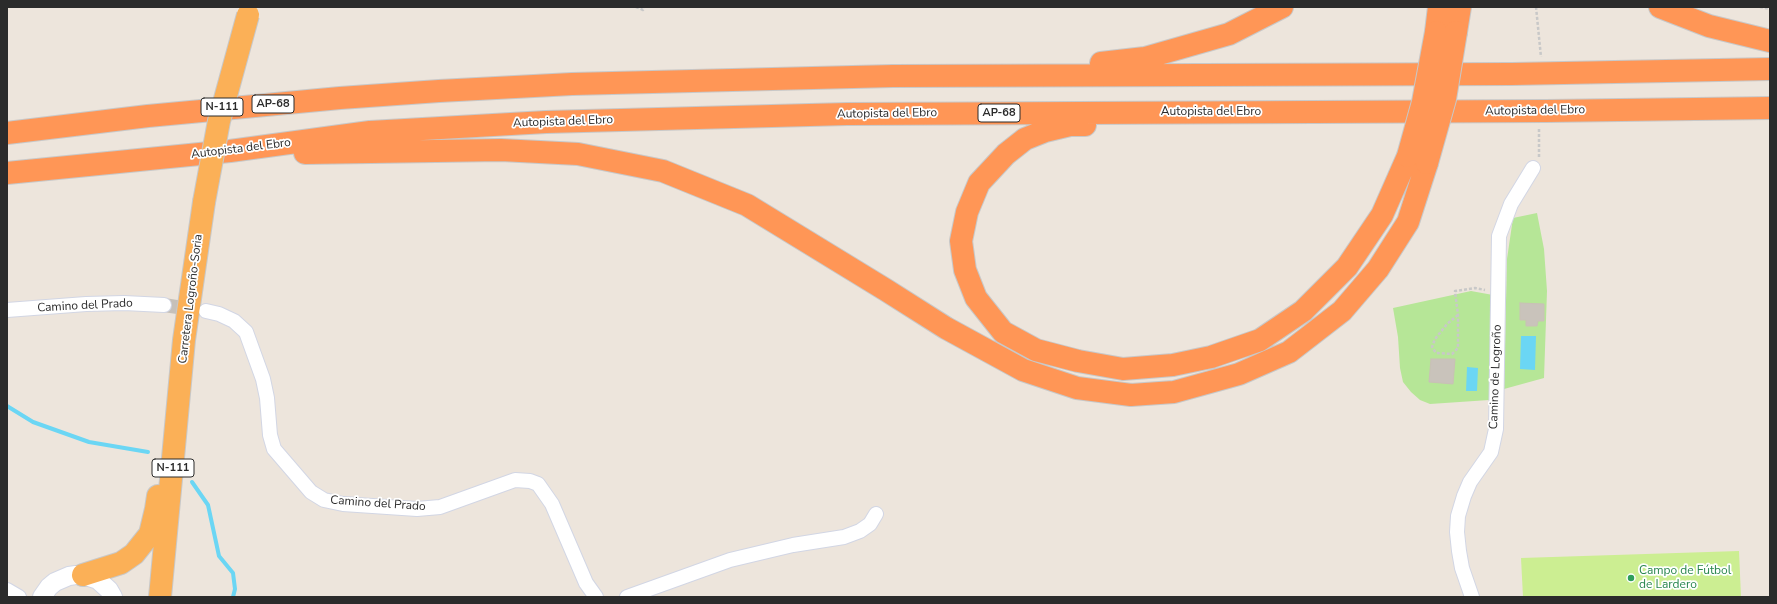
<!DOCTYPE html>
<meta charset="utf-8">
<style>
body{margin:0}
#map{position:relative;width:1777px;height:604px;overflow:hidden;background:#ede5dc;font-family:"Nunito Sans",sans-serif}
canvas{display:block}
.frame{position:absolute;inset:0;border:8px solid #2b2b2b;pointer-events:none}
</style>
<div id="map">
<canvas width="1777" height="604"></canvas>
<div class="frame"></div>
</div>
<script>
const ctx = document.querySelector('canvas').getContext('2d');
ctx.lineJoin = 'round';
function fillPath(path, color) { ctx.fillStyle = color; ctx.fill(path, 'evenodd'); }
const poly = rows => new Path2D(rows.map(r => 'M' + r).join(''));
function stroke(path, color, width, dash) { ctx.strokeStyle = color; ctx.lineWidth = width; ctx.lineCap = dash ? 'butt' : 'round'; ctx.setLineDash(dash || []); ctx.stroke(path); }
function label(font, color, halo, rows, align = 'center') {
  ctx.font = font + ' "Nunito Sans",sans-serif'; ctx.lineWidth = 3.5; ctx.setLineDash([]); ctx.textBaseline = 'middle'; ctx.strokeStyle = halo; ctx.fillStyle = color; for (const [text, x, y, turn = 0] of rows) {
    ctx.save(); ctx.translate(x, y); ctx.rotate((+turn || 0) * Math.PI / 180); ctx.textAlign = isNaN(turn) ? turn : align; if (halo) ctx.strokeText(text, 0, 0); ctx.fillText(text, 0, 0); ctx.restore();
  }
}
fillPath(poly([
 [1537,213,1544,249,1547,291,1544,378,1504,389,1507,259,1513,218],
 [1471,291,1493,295,1489,400,1430,404,1420,400,1411,392,1403,382,1400,368,1398,337,1393,308]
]), '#b6e697');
fillPath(poly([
 [1739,551,1741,597,1523,597,1521,558]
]), '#ccee92');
fillPath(poly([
 [1521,336,1536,336,1535,370,1520,369],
 [1467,367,1478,368,1477,391,1466,391]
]), '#6bd6f4');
stroke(poly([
 [7,406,33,422,89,442,148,452],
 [192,482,208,505,219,556,233,573,235,589,233,597]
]), '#6bd6f4', 4);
const building = poly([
 [1520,303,1544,304,1544,321,1538,321,1537,326,1526,326,1526,320,1520,320,1520,303],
 [1431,359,1455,359,1453,384,1429,382,1431,359]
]);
fillPath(building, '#c9c3bb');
stroke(building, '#c9c1b6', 1);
stroke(poly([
 [164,305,196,310]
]), '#c6c0b9', 14, [14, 7]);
const minor = poly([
 [7,310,86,304,124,303,164,305],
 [206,311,219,314,234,321,246,332,263,379,267,398,270,435,274,449,311,492,324,500,343,504,417,509,440,507,515,480,530,481,538,484,552,504,586,583,596,597],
 [7,590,19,597],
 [627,597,730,560,793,545,844,537,860,531,870,524,876,514],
 [1472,597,1462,568,1459,551,1457,532,1458,516,1464,496,1470,482,1491,452,1496,429,1499,236,1511,204,1533,168]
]);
const tertiary = poly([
 [42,597,49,587,55,582,69,576,76,575,83,575,98,580,109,590,113,597]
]);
const trunk = poly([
 [83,575,121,563,134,554,150,534,156,509,158,496],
 [160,597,184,340,204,202]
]);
const motorway = poly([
 [1660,7,1709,26,1770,41],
 [1436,32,1439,7],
 [1456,32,1460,7],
 [1101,63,1145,58,1229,34,1282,7],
 [1085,125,1070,125,1045,131,1025,139,1006,154,979,183,967,212,961,241,965,270,976,298,1003,332,1036,350,1078,361,1123,369,1173,365,1211,357,1260,340,1303,311,1347,267,1382,215,1408,156],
 [7,133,148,116,340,98,439,91,572,84,893,76,1512,74,1770,69],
 [305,153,501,150,578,154,663,171,747,205,886,290,946,328,1023,370,1077,388,1131,395,1174,392,1239,374,1289,352,1342,311,1378,269,1408,222,1427,163],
 [7,173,230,151,370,132,546,122,847,114,1546,111,1770,108]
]);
stroke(minor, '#d2d6e4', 16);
stroke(tertiary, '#d2d6e4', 20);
stroke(trunk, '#c8c8c8', 24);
stroke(motorway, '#c8c8c8', 24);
stroke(poly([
 [636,7,643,10,644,7],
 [1536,7,1541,57],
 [1760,7,1770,9],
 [1539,157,1539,129],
 [1458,315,1447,324,1435,339,1432,347,1436,353,1452,354,1458,348,1458,315,1455,291,1475,288,1485,290]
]), '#c8c8c8', 2.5, [3, 2]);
stroke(minor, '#fff', 14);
stroke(tertiary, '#fff', 18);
stroke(trunk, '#fbb057', 22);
stroke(motorway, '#ff9656', 22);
const trunkBridge = poly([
 [204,202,219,121,248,15]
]);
const motorwayBridge = poly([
 [1408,156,1423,102,1436,32],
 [1427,163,1445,99,1456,32]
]);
stroke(trunkBridge, '#c8c8c8', 24, []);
stroke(motorwayBridge, '#c8c8c8', 24, []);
stroke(trunkBridge, '#fbb057', 22);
stroke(motorwayBridge, '#ff9656', 22);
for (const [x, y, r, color] of [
 [1631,578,4,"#2e9e5b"]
]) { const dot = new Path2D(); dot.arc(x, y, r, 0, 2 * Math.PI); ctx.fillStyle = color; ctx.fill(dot); stroke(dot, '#fff', 1.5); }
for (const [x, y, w] of [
 [273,104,42],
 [222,107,42],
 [999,113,42],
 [173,468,42]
]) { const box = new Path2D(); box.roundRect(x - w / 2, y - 9, w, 18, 3); ctx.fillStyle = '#fff'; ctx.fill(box); stroke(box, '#2b2b2b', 1); }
label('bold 11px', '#2b2b2b', null, [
 ["AP-68",273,104],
 ["N-111",222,107],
 ["AP-68",999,113],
 ["N-111",173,468]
]);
label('12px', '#2b2b2b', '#fff', [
 ["Autopista del Ebro",1535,111,-1],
 ["Autopista del Ebro",1211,112],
 ["Autopista del Ebro",887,114,-1],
 ["Autopista del Ebro",563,122,-2],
 ["Autopista del Ebro",241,149,-7],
 ["Carretera Logroño-Soria",191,299,-83],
 ["Camino del Prado",85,306,-3],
 ["Camino de Logroño",1496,377,-88],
 ["Camino del Prado",378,504,4]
]);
label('12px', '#27864d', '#fff', [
 ["Campo de Fútbol",1639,571],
 ["de Lardero",1639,585]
], 'left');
</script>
